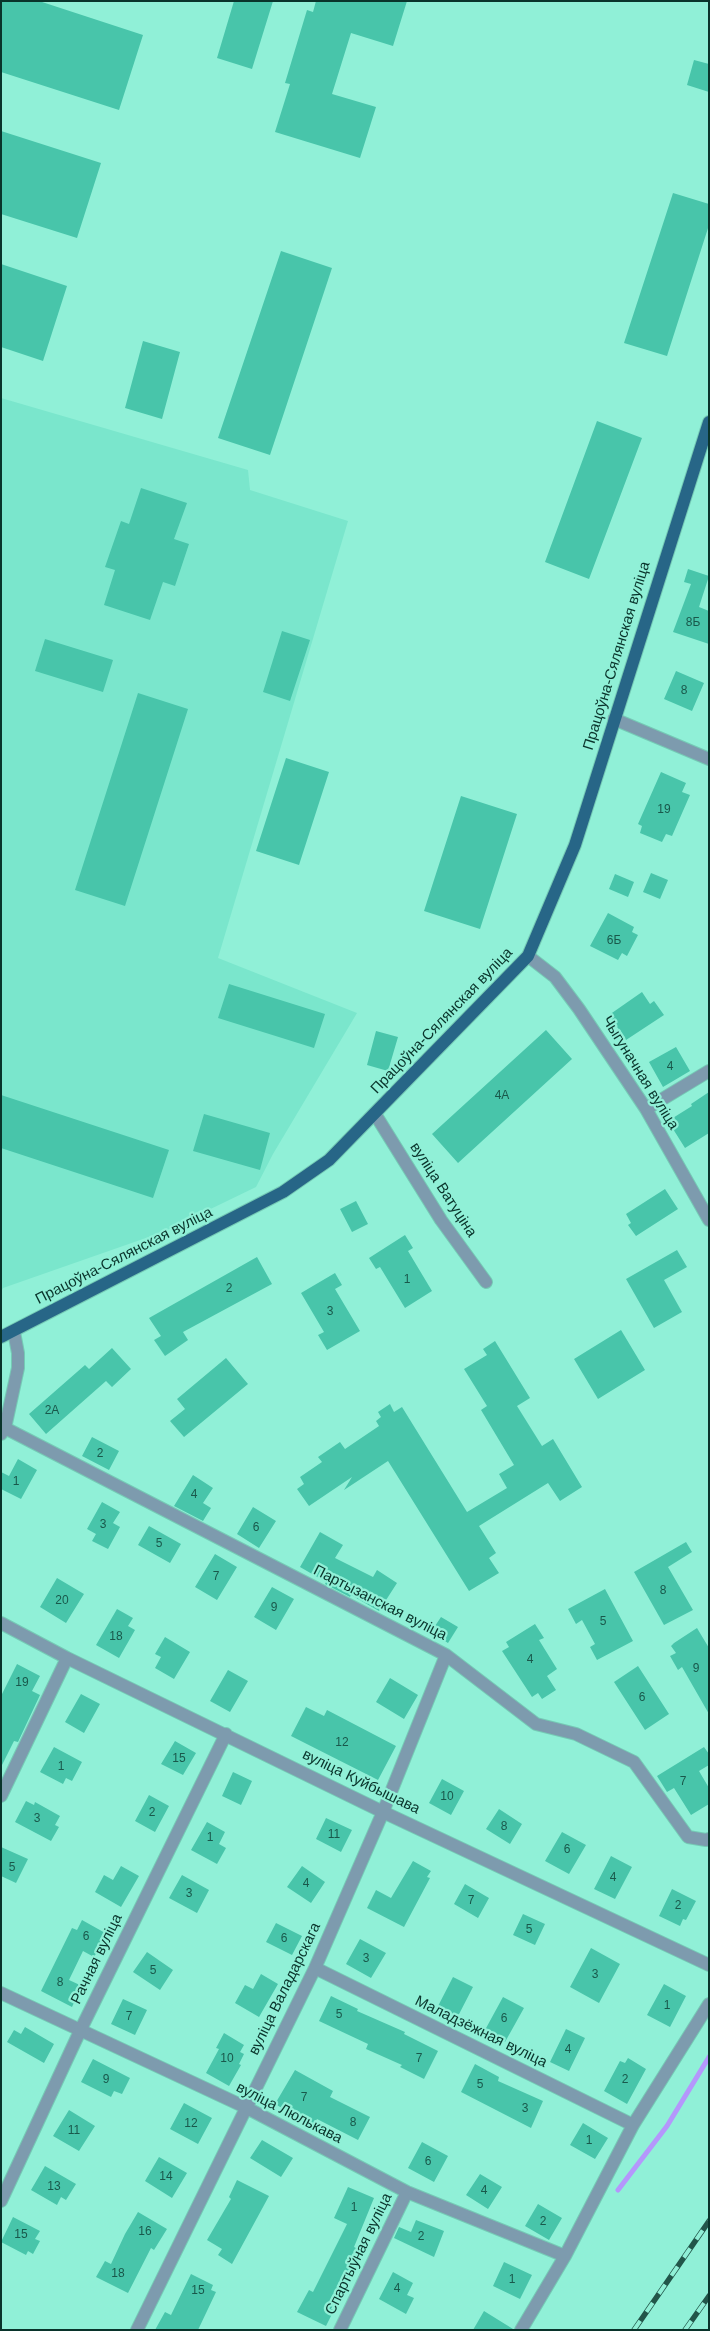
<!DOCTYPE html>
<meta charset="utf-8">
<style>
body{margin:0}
#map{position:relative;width:710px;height:2331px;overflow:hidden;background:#90f0d7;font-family:Arial,sans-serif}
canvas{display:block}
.frame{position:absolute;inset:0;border:2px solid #09342b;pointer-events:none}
</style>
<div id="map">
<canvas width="710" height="2331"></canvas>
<div class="frame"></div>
</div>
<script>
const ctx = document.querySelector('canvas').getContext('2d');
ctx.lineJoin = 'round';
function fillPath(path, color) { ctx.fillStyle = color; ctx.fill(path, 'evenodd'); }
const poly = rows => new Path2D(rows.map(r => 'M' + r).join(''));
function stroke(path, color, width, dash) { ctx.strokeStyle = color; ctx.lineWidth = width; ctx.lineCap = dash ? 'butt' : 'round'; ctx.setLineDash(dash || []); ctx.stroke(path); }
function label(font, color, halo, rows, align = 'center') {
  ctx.font = font + ' Arial,sans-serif'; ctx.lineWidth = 4.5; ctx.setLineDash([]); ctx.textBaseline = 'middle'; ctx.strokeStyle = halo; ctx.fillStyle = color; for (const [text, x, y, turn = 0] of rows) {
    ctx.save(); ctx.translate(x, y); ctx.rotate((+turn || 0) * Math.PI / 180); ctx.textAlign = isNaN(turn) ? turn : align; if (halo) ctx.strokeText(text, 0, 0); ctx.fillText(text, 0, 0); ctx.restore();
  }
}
fillPath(poly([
 [1,398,248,470,250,490,348,521,218,958,357,1013,273,1154,256,1187,163,1232,3,1288,1,1292]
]), '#7ae6cc');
stroke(poly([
 [618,2190,667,2126,709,2057]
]), '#b497fc', 5);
fillPath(poly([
 [1,1,39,1,143,35,119,110,1,72],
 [234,1,273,1,252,69,217,58],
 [316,1,407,1,393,46,351,33,332,94,376,107,360,158,275,132,290,84,285,83,307,10,313,12],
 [694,60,709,64,709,92,687,85],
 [1,131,101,163,77,238,1,214],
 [673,193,709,204,709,225,667,356,624,343],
 [281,251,332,268,270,455,218,438],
 [1,264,67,286,43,361,1,347],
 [143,341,180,352,162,419,125,408],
 [597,421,642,438,589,579,545,562],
 [141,488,187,503,174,539,189,544,175,586,163,582,150,620,104,605,115,570,105,567,121,521,129,524],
 [688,569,709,576,699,607,709,611,709,644,673,632,691,584,684,582],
 [282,631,310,640,290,701,263,692],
 [45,639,113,660,103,692,35,671],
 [676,671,704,683,692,711,664,699],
 [138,693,188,709,125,906,75,890],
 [286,758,329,772,299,865,256,851],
 [661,772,686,783,682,792,690,795,672,836,666,834,662,842,640,833,642,826,638,824],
 [461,796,517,814,480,929,424,911],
 [651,873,668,880,660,899,643,892],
 [615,874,634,882,628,897,609,889],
 [608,913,634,927,632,932,638,935,627,956,622,953,618,960,590,946],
 [229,984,325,1014,314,1048,218,1018],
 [642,992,650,1004,654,1001,664,1015,626,1040,609,1015],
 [546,1030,572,1059,458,1163,432,1134],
 [376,1031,398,1037,388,1071,367,1065],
 [676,1047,690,1071,663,1087,649,1062],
 [709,1092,709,1133,685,1148,668,1121,692,1106,691,1104],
 [1,1095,169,1150,153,1198,1,1148],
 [204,1114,270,1133,260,1170,193,1151],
 [665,1189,678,1209,636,1236,628,1225,631,1223,626,1214],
 [356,1201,368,1224,352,1232,340,1209],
 [405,1235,413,1248,408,1251,432,1291,405,1308,380,1267,376,1269,369,1258],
 [677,1250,687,1267,664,1280,682,1312,654,1328,626,1279],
 [257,1257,272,1284,183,1332,188,1340,165,1356,154,1340,161,1336,149,1318],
 [335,1273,342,1285,335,1289,360,1331,327,1350,318,1335,324,1332,301,1293],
 [621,1330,645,1370,598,1399,574,1359],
 [495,1341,530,1398,517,1406,542,1446,553,1439,582,1487,560,1501,548,1483,479,1526,496,1553,489,1558,499,1573,469,1591,388,1461,344,1490,352,1477,309,1506,297,1489,304,1484,300,1477,322,1462,318,1457,340,1442,345,1449,379,1426,376,1421,381,1417,378,1412,390,1404,394,1412,402,1407,467,1512,507,1488,499,1474,514,1465,481,1410,487,1406,464,1369,487,1355,483,1349],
 [112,1348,131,1369,112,1387,106,1381,46,1434,29,1414,85,1365,89,1369],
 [226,1358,248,1384,184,1437,170,1421,185,1409,177,1399],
 [92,1437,119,1451,109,1470,82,1456],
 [18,1459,37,1470,21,1499,1,1489,1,1472,9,1476],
 [193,1475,213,1488,203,1503,211,1508,203,1521,174,1506],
 [102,1502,120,1512,113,1523,120,1527,108,1549,92,1541,96,1534,87,1529],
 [253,1507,276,1521,259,1548,237,1534],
 [149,1526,181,1544,170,1563,138,1545],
 [320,1532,343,1545,335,1558,373,1577,377,1570,397,1583,379,1611,351,1595,350,1597,325,1584,326,1582,300,1567],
 [686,1542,692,1552,668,1567,693,1610,664,1625,634,1572],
 [215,1554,237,1567,217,1600,195,1587],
 [57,1578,84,1594,66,1623,40,1607],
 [272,1587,294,1599,276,1630,254,1617],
 [605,1589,633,1641,597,1660,590,1647,595,1644,582,1620,576,1624,568,1609],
 [117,1609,133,1618,128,1626,135,1630,119,1658,96,1645],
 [441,1617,458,1627,448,1643,431,1632],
 [535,1624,544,1638,539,1640,557,1669,547,1676,556,1690,542,1699,538,1693,532,1697,502,1651,509,1647,506,1642],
 [697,1628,709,1648,709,1714,682,1667,678,1670,670,1656,676,1653,671,1646,674,1643],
 [165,1637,190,1652,174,1679,155,1668,161,1657,155,1654],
 [17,1664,40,1676,32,1691,40,1695,18,1742,14,1741,1,1767,1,1696],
 [638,1666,669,1714,645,1730,614,1682],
 [228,1670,248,1681,230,1712,210,1701],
 [390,1678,418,1695,404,1719,376,1702],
 [81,1694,100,1704,84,1733,65,1722],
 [306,1707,324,1716,327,1710,396,1746,378,1780,291,1736],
 [175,1741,196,1753,183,1775,161,1764],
 [54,1747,82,1762,72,1781,66,1778,63,1784,40,1772],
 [704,1747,709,1754,709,1765,699,1771,709,1788,709,1804,691,1815,674,1788,667,1792,657,1776],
 [233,1772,252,1781,241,1805,222,1796],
 [442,1779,464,1791,451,1815,429,1803],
 [149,1795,169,1806,155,1832,135,1821],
 [26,1801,34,1805,35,1802,60,1816,55,1825,59,1827,51,1841,15,1822],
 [499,1809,522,1824,510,1844,486,1829],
 [326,1818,352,1830,341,1852,316,1839],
 [207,1822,225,1832,219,1844,226,1848,217,1864,191,1850],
 [562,1832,586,1845,569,1874,545,1861],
 [1,1847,28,1859,16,1883,1,1876],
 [611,1856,632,1867,615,1899,594,1889],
 [413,1861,431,1871,427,1877,430,1878,404,1927,367,1908,376,1890,391,1898],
 [121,1866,139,1876,121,1907,95,1892,104,1875,113,1880],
 [302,1866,325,1882,311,1903,287,1887],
 [182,1875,209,1890,197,1913,169,1898],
 [465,1884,489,1898,478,1918,454,1904],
 [672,1889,696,1901,686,1920,683,1919,680,1926,659,1916],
 [523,1914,545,1924,535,1945,513,1935],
 [82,1920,107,1934,94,1957,83,1951,69,1980,82,1986,72,2007,41,1991,72,1928,77,1930],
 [276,1923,302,1936,292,1955,266,1942],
 [360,1939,386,1953,371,1978,346,1964],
 [591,1948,620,1964,599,2003,570,1987],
 [147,1952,173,1970,160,1990,133,1972],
 [261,1974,278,1984,259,2017,235,2003,245,1985,253,1989],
 [453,1977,473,1987,456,2020,436,2010],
 [664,1984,686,1996,670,2027,647,2015],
 [331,1996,358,2009,357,2011,405,2032,404,2034,438,2051,424,2079,400,2067,402,2065,366,2049,368,2044,319,2021],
 [503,1997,524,2008,505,2042,485,2030],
 [123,1999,147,2010,135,2035,111,2024],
 [25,2027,54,2044,44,2063,7,2042,14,2030,21,2034],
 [566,2029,585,2038,569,2071,550,2062],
 [224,2033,244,2045,240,2052,244,2054,239,2064,241,2065,229,2086,206,2073,219,2049,216,2048],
 [628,2058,646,2069,627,2104,604,2091,620,2061,625,2063],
 [93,2059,130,2078,122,2094,114,2091,111,2097,81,2082],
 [475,2064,499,2077,498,2081,543,2101,531,2128,461,2092],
 [295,2070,333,2091,330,2097,370,2117,358,2140,317,2119,313,2126,275,2104],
 [184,2103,212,2118,198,2144,170,2129],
 [69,2110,95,2126,79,2151,53,2136],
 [583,2123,608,2138,595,2159,570,2145],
 [262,2140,293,2158,281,2177,250,2158],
 [422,2142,448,2156,434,2182,408,2168],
 [159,2157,187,2173,172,2198,145,2181],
 [45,2166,76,2184,66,2200,61,2197,57,2205,31,2190],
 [480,2174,502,2187,488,2209,466,2195],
 [237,2180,269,2196,232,2264,218,2255,222,2249,207,2240,231,2199,229,2197],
 [348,2187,374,2198,354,2247,361,2250,331,2309,334,2310,326,2326,297,2312,309,2290,313,2292,347,2224,334,2218],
 [538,2204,562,2218,549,2240,525,2226],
 [138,2212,167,2229,154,2250,151,2248,128,2293,96,2277,105,2261,111,2264,125,2234],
 [13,2217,40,2231,35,2239,40,2241,33,2254,28,2251,26,2255,1,2242],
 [416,2220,444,2231,434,2257,394,2238,399,2227,411,2232],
 [504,2262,532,2275,520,2299,493,2286],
 [393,2272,413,2283,407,2295,414,2298,406,2314,379,2299],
 [191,2274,213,2285,211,2290,216,2292,198,2330,155,2330,165,2312,171,2315],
 [484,2311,513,2329,513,2330,473,2330]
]), '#48c5aa');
const minor = poly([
 [528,956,555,977,579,1009,646,1109,709,1220],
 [646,1109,709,1071],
 [375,1114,441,1220,486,1282],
 [5,1428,446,1655,536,1724,576,1734,634,1762,688,1837,706,1840,709,1839],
 [1,1434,5,1428,18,1368,18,1353,14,1332],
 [1,1623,67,1658,383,1812,709,1965],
 [1,1796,67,1658],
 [315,1968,633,2125],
 [1,1993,245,2107,407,2192,565,2256],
 [1,2201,80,2031,226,1734],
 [137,2330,315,1968,383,1812,446,1655],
 [340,2330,407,2192],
 [521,2330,565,2256,633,2125,709,2004]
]);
const tertiary = poly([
 [614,719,709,759]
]);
const primary = poly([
 [1,1337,283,1192,329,1160,528,956,575,845,709,422]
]);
stroke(minor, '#75cab5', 14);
stroke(tertiary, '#75cab5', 14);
stroke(primary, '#75cab5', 14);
stroke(minor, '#7d9bae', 12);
stroke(tertiary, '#7d9bae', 12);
stroke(primary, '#276687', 12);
const rail = poly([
 [634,2330,709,2221],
 [685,2330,709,2296]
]);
stroke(rail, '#22564a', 5.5);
stroke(rail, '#90f0d7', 4, [11]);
label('12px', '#19584b', null, [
 ["8Б",693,623],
 ["8",684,691],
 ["19",664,810],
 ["6Б",614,941],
 ["4",670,1067],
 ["4А",502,1096],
 ["1",407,1280],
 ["2",229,1289],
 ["3",330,1312],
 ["2А",52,1411],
 ["2",100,1454],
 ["1",16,1482],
 ["4",194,1495],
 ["3",103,1525],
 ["6",256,1528],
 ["5",159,1544],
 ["7",216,1577],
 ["8",663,1591],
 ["20",62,1601],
 ["9",274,1608],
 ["5",603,1622],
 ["18",116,1637],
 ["4",530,1660],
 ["9",696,1669],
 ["19",22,1683],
 ["6",642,1698],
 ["12",342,1743],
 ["15",179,1759],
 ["1",61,1767],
 ["7",683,1782],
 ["10",447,1797],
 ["2",152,1813],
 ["3",37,1819],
 ["8",504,1827],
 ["11",334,1835],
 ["1",210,1838],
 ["6",567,1850],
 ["5",12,1868],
 ["4",613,1878],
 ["4",306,1884],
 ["3",189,1894],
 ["7",471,1901],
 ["2",678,1906],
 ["5",529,1930],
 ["6",86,1937],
 ["6",284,1939],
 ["3",366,1959],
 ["5",153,1971],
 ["3",595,1975],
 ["8",60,1983],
 ["1",667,2006],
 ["5",339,2015],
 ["7",129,2017],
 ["6",504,2019],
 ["4",568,2050],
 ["10",227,2059],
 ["7",419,2059],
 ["9",106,2080],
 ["2",625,2080],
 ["5",480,2085],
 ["7",304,2098],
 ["3",525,2109],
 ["8",353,2123],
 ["12",191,2124],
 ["11",74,2131],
 ["1",589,2141],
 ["6",428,2162],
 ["14",166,2177],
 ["13",54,2187],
 ["4",484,2191],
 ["1",354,2208],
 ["2",543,2222],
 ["16",145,2232],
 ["15",21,2235],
 ["2",421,2237],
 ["18",118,2274],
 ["1",512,2280],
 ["4",397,2289],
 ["15",198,2291]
]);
label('15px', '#09342b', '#90f0d7', [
 ["Працоўна-Сялянская вуліца",617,656,-73],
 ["Працоўна-Сялянская вуліца",442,1021,-46],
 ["Чыгуначная вуліца",640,1073,58],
 ["вуліца Ватуціна",443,1190,57],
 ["Працоўна-Сялянская вуліца",124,1256,-27],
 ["Партызанская вуліца",380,1603,27],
 ["вуліца Куйбышава",361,1782,26],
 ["Рачная вуліца",97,1959,-64],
 ["вуліца Валадарскага",285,1989,-64],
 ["Маладзёжная вуліца",481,2032,26],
 ["вуліца Люлькава",289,2113,27],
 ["Спартыўная вуліца",359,2254,-64]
]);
</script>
